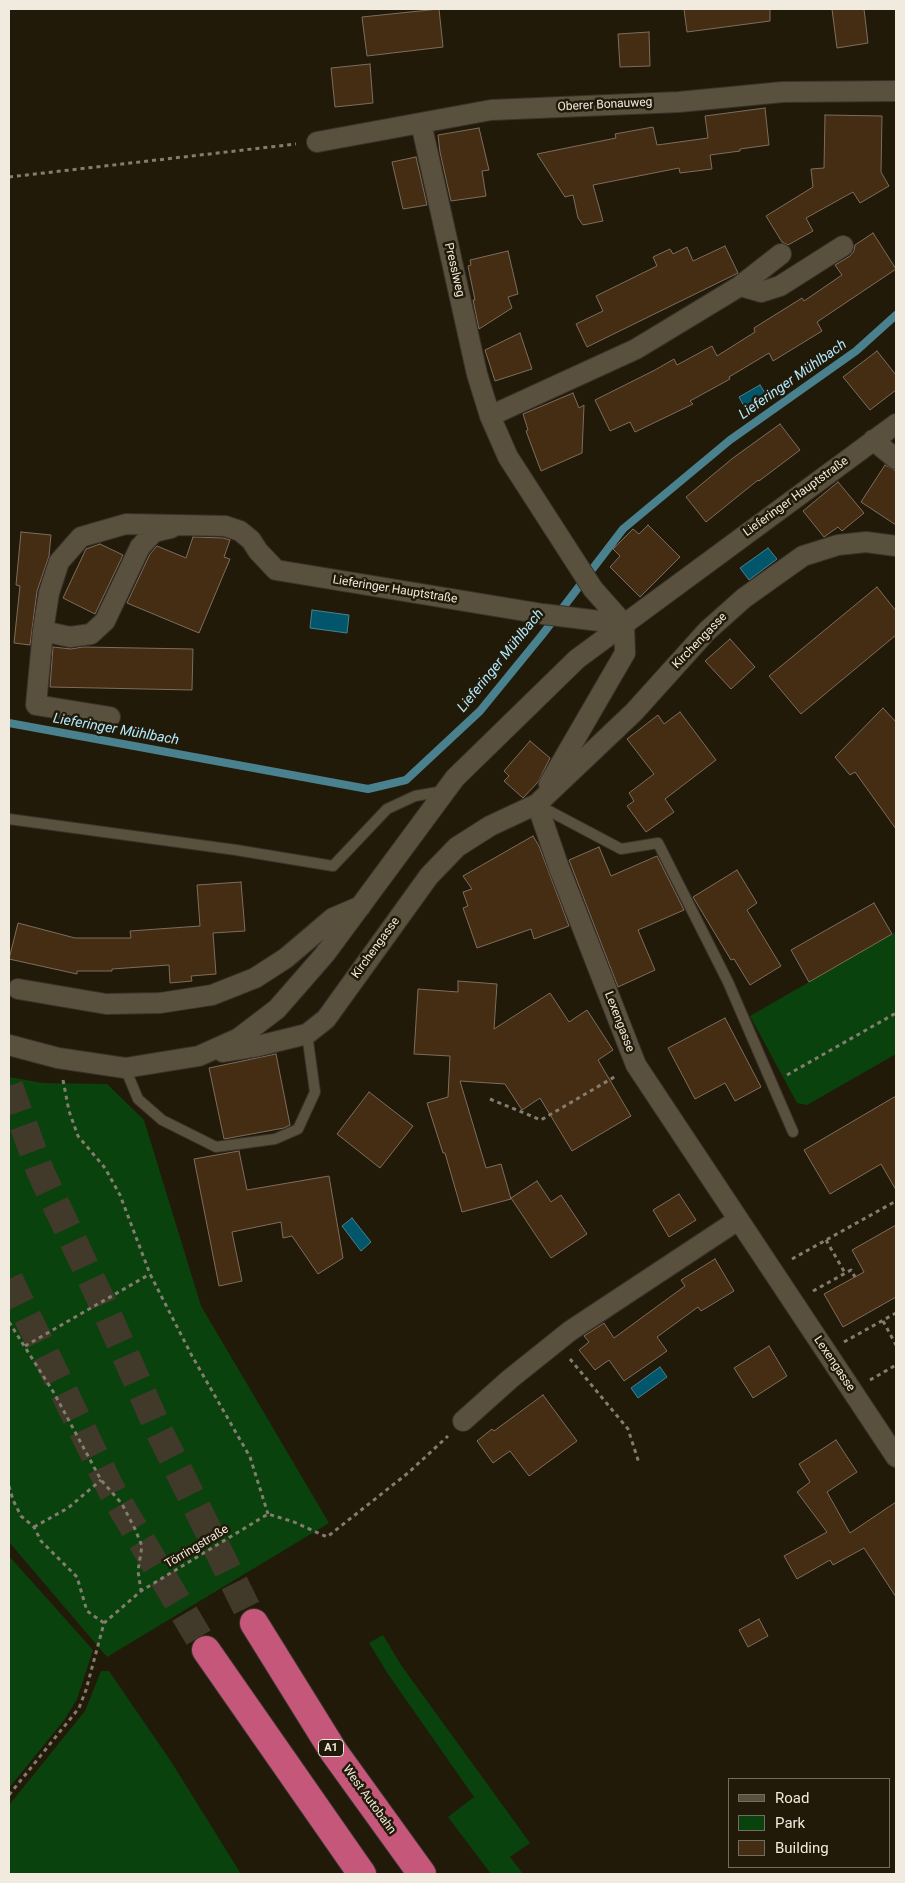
<!DOCTYPE html>
<meta charset="utf-8">
<style>
body{margin:0}
#map{position:relative;width:905px;height:1883px;overflow:hidden;background:#221a09;font-family:Roboto,sans-serif}
canvas{display:block}
.frame{position:absolute;inset:0;border:10px solid #f0eadf;pointer-events:none}
.legend{position:absolute;left:728px;top:1778px;width:162px;height:90px;box-sizing:border-box;background:#221a09;border:1px solid #746d5f;margin:0;padding:6px 9px;list-style:none;font-size:15px;color:#f0eadf}
.legend li{display:flex;align-items:center;gap:10px;height:25px}
.legend b{width:25px;border:1px solid #746d5f}
</style>
<div id="map">
<canvas width="905" height="1883"></canvas>
<div class="frame"></div>
<ul class="legend">
<li><b style="height:6px;background:#5a503e"></b>Road</li>
<li><b style="height:14px;background:#0a420d"></b>Park</li>
<li><b style="height:14px;background:#452d13"></b>Building</li>
</ul>
</div>
<script>
const ctx = document.querySelector('canvas').getContext('2d');
ctx.lineJoin = 'round';
function fillPath(path, color) { ctx.fillStyle = color; ctx.fill(path, 'evenodd'); }
const poly = rows => new Path2D(rows.map(r => 'M' + r).join(''));
function stroke(path, color, width, dash) { ctx.strokeStyle = color; ctx.lineWidth = width; ctx.lineCap = dash ? 'butt' : 'round'; ctx.setLineDash(dash || []); ctx.stroke(path); }
function label(font, color, halo, rows, align = 'center') {
  ctx.font = font + ' Roboto,sans-serif'; ctx.lineWidth = 5; ctx.setLineDash([]); ctx.textBaseline = 'middle'; ctx.strokeStyle = halo; ctx.fillStyle = color; for (const [text, x, y, turn = 0] of rows) {
    ctx.save(); ctx.translate(x, y); ctx.rotate((+turn || 0) * Math.PI / 180); ctx.textAlign = isNaN(turn) ? turn : align; if (halo) ctx.strokeText(text, 0, 0); ctx.fillText(text, 0, 0); ctx.restore();
  }
}
fillPath(poly([
 [896,932,896,1054,807,1105,797,1103,750,1016],
 [9,1077,43,1083,107,1084,144,1120,201,1306,329,1523,107,1657,9,1542],
 [9,1556,93,1650,77,1699,65,1719,9,1788],
 [383,1635,401,1665,530,1843,510,1857,523,1874,491,1874,448,1817,474,1797,388,1674,369,1643],
 [101,1671,109,1671,172,1763,241,1874,9,1874,9,1805,85,1711]
]), '#0a420d');
const water = poly([
 [760,385,767,396,745,408,739,397,760,385],
 [768,548,777,559,749,580,740,568,768,548],
 [312,610,349,615,347,633,310,628,312,610],
 [352,1218,371,1242,361,1251,342,1226,352,1218],
 [660,1367,667,1377,638,1398,631,1388,660,1367]
]);
fillPath(water, '#02566c');
stroke(water, '#49828e', 1);
stroke(poly([
 [9,723,368,789,406,780,480,711,542,635,623,529,730,440,856,351,896,315]
]), '#49828e', 8);
const building = poly([
 [439,9,443,47,367,56,362,17,439,9],
 [684,9,770,9,770,21,687,32,684,9],
 [832,9,864,9,868,43,837,48,832,9],
 [649,32,650,66,620,67,618,34,649,32],
 [370,64,373,103,335,107,331,68,370,64],
 [765,108,769,145,740,149,740,151,710,155,712,169,680,173,679,168,593,185,603,221,583,225,578,218,573,195,565,197,537,154,616,138,615,134,653,127,657,145,708,138,705,116,765,108],
 [825,115,882,116,881,172,889,186,860,203,853,192,806,218,813,231,788,245,782,242,766,216,813,187,811,169,824,168,825,115],
 [479,128,489,170,482,171,486,196,451,201,440,152,438,135,479,128],
 [416,157,427,205,403,209,392,162,416,157],
 [873,233,896,269,817,322,822,331,773,361,769,353,729,377,730,379,690,401,693,404,635,432,630,422,610,431,595,400,655,370,674,359,677,365,712,346,717,356,755,332,754,328,802,298,804,301,842,275,835,265,850,256,854,251,855,245,873,233],
 [725,246,738,273,587,347,576,324,603,311,596,296,657,266,653,257,670,249,673,254,687,247,693,261,725,246],
 [508,251,518,294,508,297,512,308,479,329,473,300,475,300,468,266,471,265,470,260,508,251],
 [520,333,532,369,495,381,485,350,520,333],
 [877,351,896,375,896,390,870,410,843,377,877,351],
 [573,393,579,408,584,405,582,453,541,471,526,431,528,430,523,414,573,393],
 [780,424,800,450,759,481,758,480,706,522,686,497,733,458,780,424],
 [885,465,896,471,896,525,861,502,885,465],
 [838,482,864,513,842,531,838,527,824,537,803,511,838,482],
 [648,525,680,557,640,597,610,567,620,556,613,549,633,529,639,534,648,525],
 [21,532,51,535,49,556,37,591,30,645,14,643,20,586,16,585,21,532],
 [193,537,223,538,230,540,224,557,230,559,199,633,127,603,150,554,157,546,186,558,193,537],
 [100,544,123,555,95,614,63,598,86,549,100,544],
 [877,587,896,611,896,635,801,714,769,676,877,587],
 [730,639,755,667,731,689,705,661,730,639],
 [53,647,71,649,83,647,193,649,192,690,50,687,53,647],
 [883,708,896,722,896,829,855,772,850,775,835,757,883,708],
 [680,712,716,760,665,799,674,812,646,832,627,806,634,801,629,793,654,774,627,739,658,715,664,724,680,712],
 [530,741,550,758,538,782,523,798,504,781,509,776,504,771,530,741],
 [533,836,539,846,569,926,534,939,531,929,477,948,463,908,468,906,463,892,472,889,463,876,533,836],
 [599,847,611,876,657,856,684,910,638,930,655,970,618,987,569,860,599,847],
 [737,870,757,903,747,910,781,966,750,985,734,959,731,960,693,897,737,870],
 [241,882,245,931,213,933,216,974,191,976,192,981,170,983,169,965,112,969,112,971,77,971,77,974,9,959,18,923,75,938,131,938,130,931,200,926,197,885,241,882],
 [874,903,892,934,809,982,791,950,874,903],
 [458,981,497,984,494,1029,550,993,569,1022,587,1010,613,1050,598,1060,631,1116,572,1151,540,1098,522,1110,505,1084,460,1081,486,1168,501,1164,511,1199,462,1212,445,1153,443,1153,427,1103,448,1097,450,1056,414,1054,418,989,458,992,458,981],
 [725,1018,761,1087,735,1101,725,1083,695,1099,668,1048,725,1018],
 [276,1054,290,1125,284,1128,224,1139,209,1068,276,1054],
 [369,1092,413,1126,380,1168,337,1134,369,1092],
 [896,1096,896,1190,881,1164,830,1194,804,1150,896,1096],
 [239,1151,247,1190,329,1176,343,1258,318,1274,292,1236,283,1238,281,1222,232,1232,242,1281,219,1286,194,1159,239,1151],
 [537,1181,551,1202,561,1195,587,1234,551,1258,511,1198,537,1181],
 [679,1194,696,1220,669,1237,653,1210,679,1194],
 [896,1225,896,1297,843,1327,824,1294,864,1272,852,1250,896,1225],
 [715,1259,734,1291,701,1311,698,1307,657,1337,667,1351,624,1381,609,1360,595,1370,579,1350,589,1342,584,1336,604,1323,614,1338,685,1286,681,1280,715,1259],
 [769,1346,787,1376,753,1398,734,1368,769,1346],
 [543,1395,577,1441,529,1476,510,1451,493,1463,477,1441,492,1429,494,1431,543,1395],
 [836,1440,857,1472,827,1492,850,1533,896,1502,896,1597,864,1548,833,1565,830,1560,797,1579,784,1556,827,1532,797,1492,810,1482,799,1464,836,1440],
 [759,1619,768,1636,748,1647,739,1630,759,1619]
]);
fillPath(building, '#452d13');
stroke(building, '#7d6d5d', 1);
stroke(poly([
 [9,1086,41,1173,103,1304,159,1431,254,1623],
 [9,1279,113,1493,206,1650]
]), '#413929', 28, [28, 14]);
const lane = poly([
 [538,805,621,849,658,843,728,982,793,1132],
 [9,819,236,850,333,866,387,809,415,796,444,791],
 [125,1068,138,1099,162,1120,216,1147,275,1139,298,1129,315,1092,307,1034]
]);
const street = poly([
 [421,123,477,374,490,416,508,457,593,589,624,624],
 [317,142,491,110,679,102,783,92,896,91],
 [740,286,761,292,780,286,843,246],
 [490,416,636,349,740,286,781,254],
 [873,440,896,459],
 [43,631,70,637,91,634,105,621,140,547,154,532,171,528],
 [110,717,36,705,43,631,49,593,59,562,81,537,126,524,225,526,240,531,251,540,258,551,276,570,543,614,624,624],
 [549,784,625,653,624,624],
 [537,804,558,865,636,1065,896,1457],
 [18,989,106,1004,160,1003,212,995,255,978,286,958,333,918,361,906],
 [9,1045,58,1058,125,1068,199,1056,239,1038,277,1009,325,954,455,778,577,659,896,424],
 [223,1052,254,1047,307,1034,326,1019,429,876,457,847,490,826,537,804,634,712,707,631,744,598,803,556,838,545,866,542,896,546],
 [463,1421,510,1379,570,1331,738,1220]
]);
const highway = poly([
 [254,1623,334,1752,422,1874],
 [206,1650,362,1874]
]);
stroke(lane, '#39332d', 12);
stroke(street, '#39332d', 22);
stroke(highway, '#39332d', 30);
stroke(poly([
 [9,177,296,144],
 [787,1075,896,1013],
 [63,1080,69,1111,78,1136,105,1168,120,1195,150,1274,192,1356,250,1457,268,1514],
 [490,1099,541,1120,616,1076],
 [826,1240,845,1273],
 [792,1259,896,1201],
 [813,1291,851,1270,855,1277],
 [883,1321,896,1345],
 [9,1322,54,1393,101,1480,122,1504,135,1529,142,1546,138,1571,141,1591],
 [844,1342,896,1313],
 [25,1346,150,1274],
 [570,1359,628,1429,639,1463],
 [870,1380,896,1365],
 [9,1486,13,1500,21,1516,34,1527,41,1541,77,1577,87,1611,104,1623],
 [34,1527,68,1508,101,1480],
 [9,1795,79,1708,86,1690,104,1623,141,1591,268,1514,294,1522,327,1537,408,1473,448,1436]
]), '#847d6f', 3, [4, 4]);
stroke(lane, '#5a503e', 10);
stroke(street, '#5a503e', 20);
stroke(highway, '#c5587a', 28);
for (const [x, y, w] of [
 [331,1748,25]
]) { const box = new Path2D(); box.roundRect(x - w / 2, y - 8.5, w, 17, 4); ctx.fillStyle = '#221a09'; ctx.fill(box); stroke(box, '#f0eadf', 1); }
label('bold 11px', '#f0eadf', null, [
 ["A1",331,1748]
]);
label('12px', '#f0eadf', '#221a09', [
 ["Oberer Bonauweg",605,105,-3],
 ["Presslweg",454,270,77],
 ["Lieferinger Hauptstraße",796,497,-36],
 ["Lieferinger Hauptstraße",395,590,9],
 ["Kirchengasse",700,641,-46],
 ["Kirchengasse",376,948,-54],
 ["Lexengasse",619,1022,69],
 ["Lexengasse",834,1364,56],
 ["Törringstraße",197,1547,-31],
 ["West Autobahn",369,1800,54]
]);
label('italic 14px', '#b1e9fe', '#221a09', [
 ["Lieferinger Mühlbach",793,380,-35],
 ["Lieferinger Mühlbach",501,661,-51],
 ["Lieferinger Mühlbach",116,730,10]
]);
</script>
